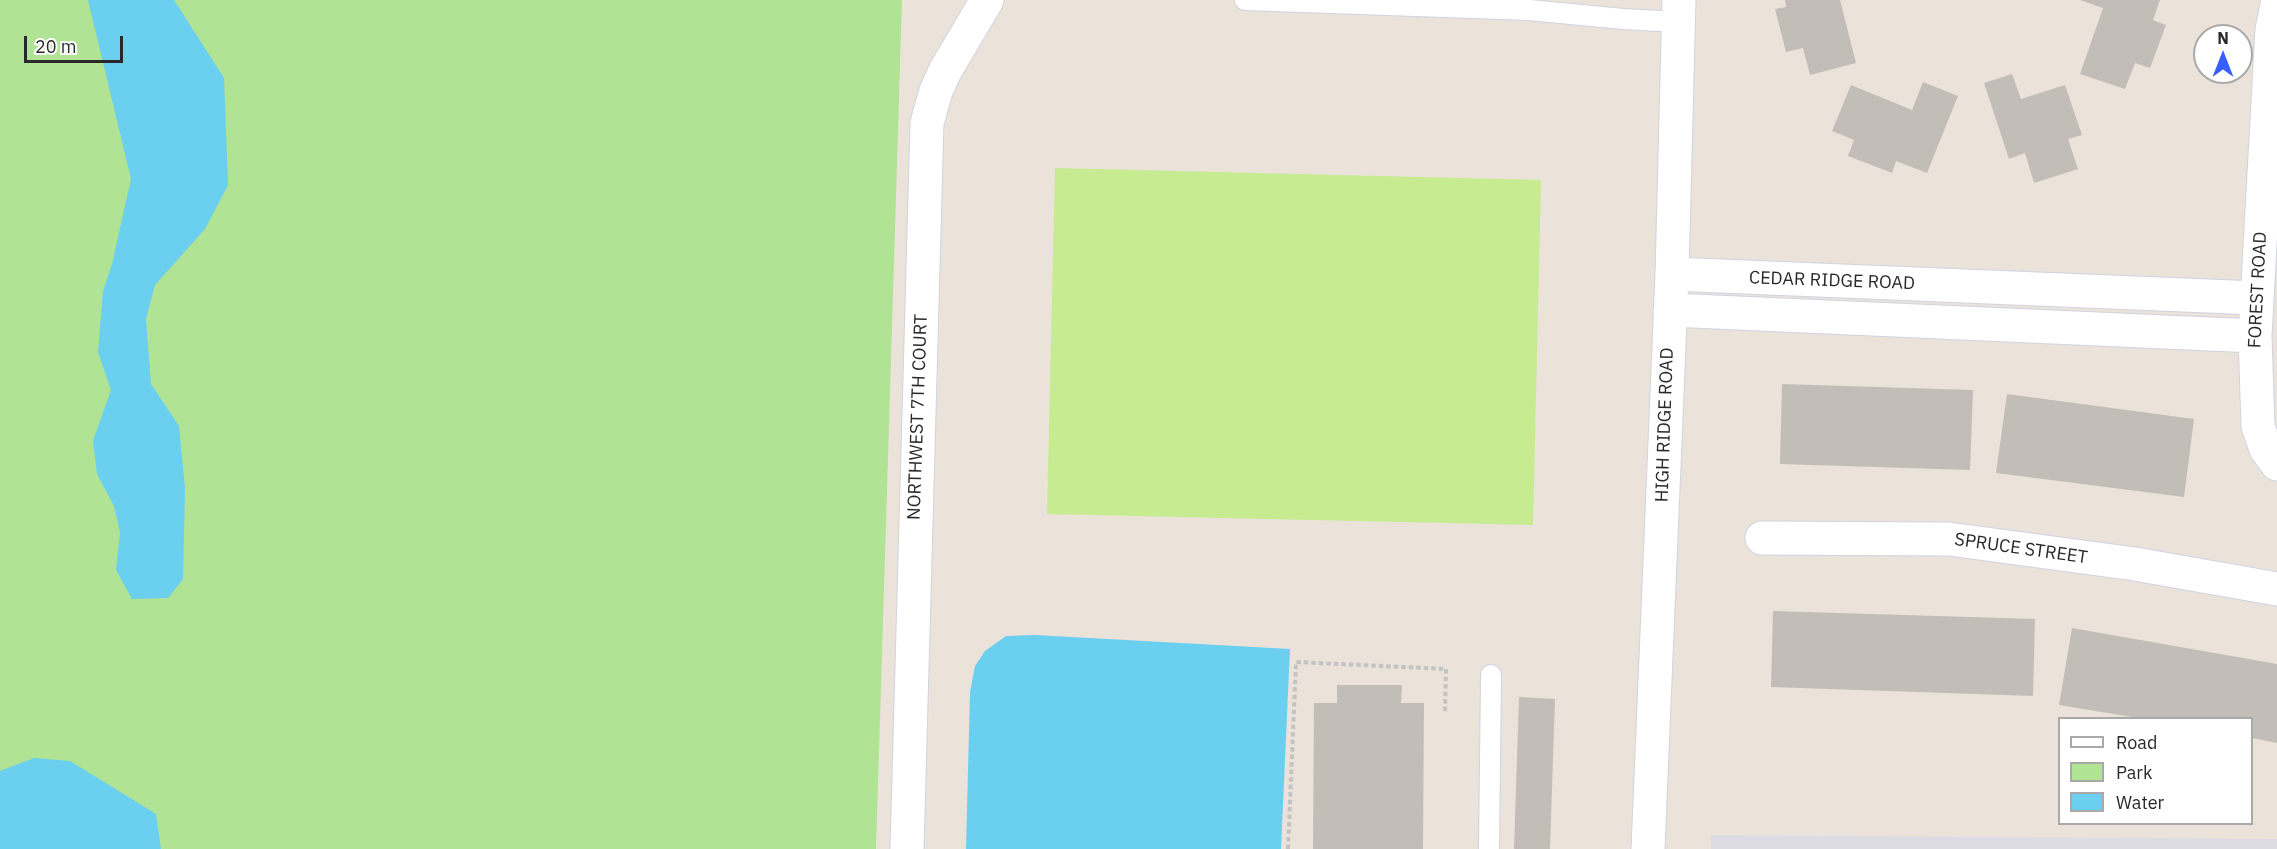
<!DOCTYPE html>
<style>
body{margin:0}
#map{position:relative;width:2277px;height:849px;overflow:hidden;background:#ebe3da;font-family:"IBM Plex Sans",sans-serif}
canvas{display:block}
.legend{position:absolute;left:2058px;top:717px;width:195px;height:108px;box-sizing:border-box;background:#fff;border:2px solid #a9a9a9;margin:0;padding:8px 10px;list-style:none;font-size:18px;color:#292929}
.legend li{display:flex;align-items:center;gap:12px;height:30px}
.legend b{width:30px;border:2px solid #a9a9a9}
.north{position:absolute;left:2193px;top:24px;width:60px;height:60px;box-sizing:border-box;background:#fff;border:2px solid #a9a9a9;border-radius:50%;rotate:0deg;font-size:16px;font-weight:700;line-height:24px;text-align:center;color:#292929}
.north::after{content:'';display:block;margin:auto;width:21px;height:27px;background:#375ffc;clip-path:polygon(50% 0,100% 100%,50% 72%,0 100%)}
.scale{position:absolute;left:24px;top:36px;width:99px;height:27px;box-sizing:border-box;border:3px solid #292929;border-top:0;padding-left:8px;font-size:18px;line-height:21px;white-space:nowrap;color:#292929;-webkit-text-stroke:4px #fff;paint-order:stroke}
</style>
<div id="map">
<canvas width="2277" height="849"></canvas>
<ul class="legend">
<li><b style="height:8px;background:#fff"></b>Road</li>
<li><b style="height:16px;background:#b1e395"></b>Park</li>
<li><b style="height:16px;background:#6bcfef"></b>Water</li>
</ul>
<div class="north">N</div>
<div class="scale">20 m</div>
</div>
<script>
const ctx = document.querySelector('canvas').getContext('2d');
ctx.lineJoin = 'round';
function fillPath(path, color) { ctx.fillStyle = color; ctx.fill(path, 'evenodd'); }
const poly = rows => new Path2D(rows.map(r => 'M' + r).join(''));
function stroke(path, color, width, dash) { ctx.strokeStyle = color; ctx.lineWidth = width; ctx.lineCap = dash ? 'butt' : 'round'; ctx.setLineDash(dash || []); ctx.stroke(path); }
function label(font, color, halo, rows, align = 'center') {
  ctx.font = font + ' "IBM Plex Sans",sans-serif'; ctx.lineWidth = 5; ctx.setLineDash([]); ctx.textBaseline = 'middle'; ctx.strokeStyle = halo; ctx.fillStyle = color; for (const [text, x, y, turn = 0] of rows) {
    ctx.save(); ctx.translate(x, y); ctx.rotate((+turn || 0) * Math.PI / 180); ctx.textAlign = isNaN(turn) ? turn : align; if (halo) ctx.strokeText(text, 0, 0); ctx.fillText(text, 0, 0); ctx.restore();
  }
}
fillPath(poly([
 [1711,835,2277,839,2277,849,1711,849]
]), '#dddbe3');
fillPath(poly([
 [0,0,902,0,876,849,0,849]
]), '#b1e395');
fillPath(poly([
 [1055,168,1541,180,1533,525,1047,514]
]), '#c6eb90');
fillPath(poly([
 [88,0,174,0,224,78,228,185,205,229,155,285,146,319,151,384,179,426,185,488,183,579,168,598,132,599,116,570,120,532,114,506,97,474,93,441,111,390,98,352,103,291,112,264,131,179],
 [1035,635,1290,649,1281,849,966,849,970,692,975,666,985,651,1006,636],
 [34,758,70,761,156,814,161,849,0,849,0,771]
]), '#6bcfef');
fillPath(poly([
 [1785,0,1840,0,1856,63,1810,75,1803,48,1786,52,1775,9,1786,7],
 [2080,0,2160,0,2153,20,2166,25,2150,68,2135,63,2125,89,2080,74,2103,8],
 [2012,74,2021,99,2065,85,2082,135,2068,139,2078,169,2034,183,2025,153,2009,159,1984,83],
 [1923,82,1958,96,1927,173,1896,161,1892,173,1848,156,1854,140,1832,131,1851,85,1912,110],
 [1782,384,1973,390,1970,470,1780,464],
 [2007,394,2194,419,2184,497,1996,473],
 [1773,611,2035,619,2033,696,1771,687],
 [2072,628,2277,664,2277,743,2252,738,2252,718,2138,718,2059,705],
 [1337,685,1402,685,1401,703,1424,703,1423,849,1313,849,1314,703,1337,703],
 [1519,697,1555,699,1550,849,1514,849]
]), '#c3bdb7');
const service = poly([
 [1245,0,1529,10,1623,19,1678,22],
 [1489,849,1491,675]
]);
const minor = poly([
 [2277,5,2272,30,2255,336,2258,426,2266,449,2277,464],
 [1672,274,2257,298],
 [1670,310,2255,336],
 [1762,538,1949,539,2135,564,2277,589],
 [907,849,927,123,936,91,945,71,987,0]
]);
const tertiary = poly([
 [1648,849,1672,274,1679,0]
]);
stroke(service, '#cfd3e2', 22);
stroke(minor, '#cfd3e2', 35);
stroke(tertiary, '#cfd3e2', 35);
stroke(poly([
 [1288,849,1296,662,1446,669,1445,712]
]), '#c3c3c3', 4, [4.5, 3]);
stroke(service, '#fff', 20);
stroke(minor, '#fff', 33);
stroke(tertiary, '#fff', 33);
label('18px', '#292929', '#fff', [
 ["CEDAR RIDGE ROAD",1832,281,2],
 ["FOREST ROAD",2258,290,-87],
 ["NORTHWEST 7TH COURT",918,417,-88],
 ["HIGH RIDGE ROAD",1665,425,-88],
 ["SPRUCE STREET",2021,549,8]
]);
</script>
